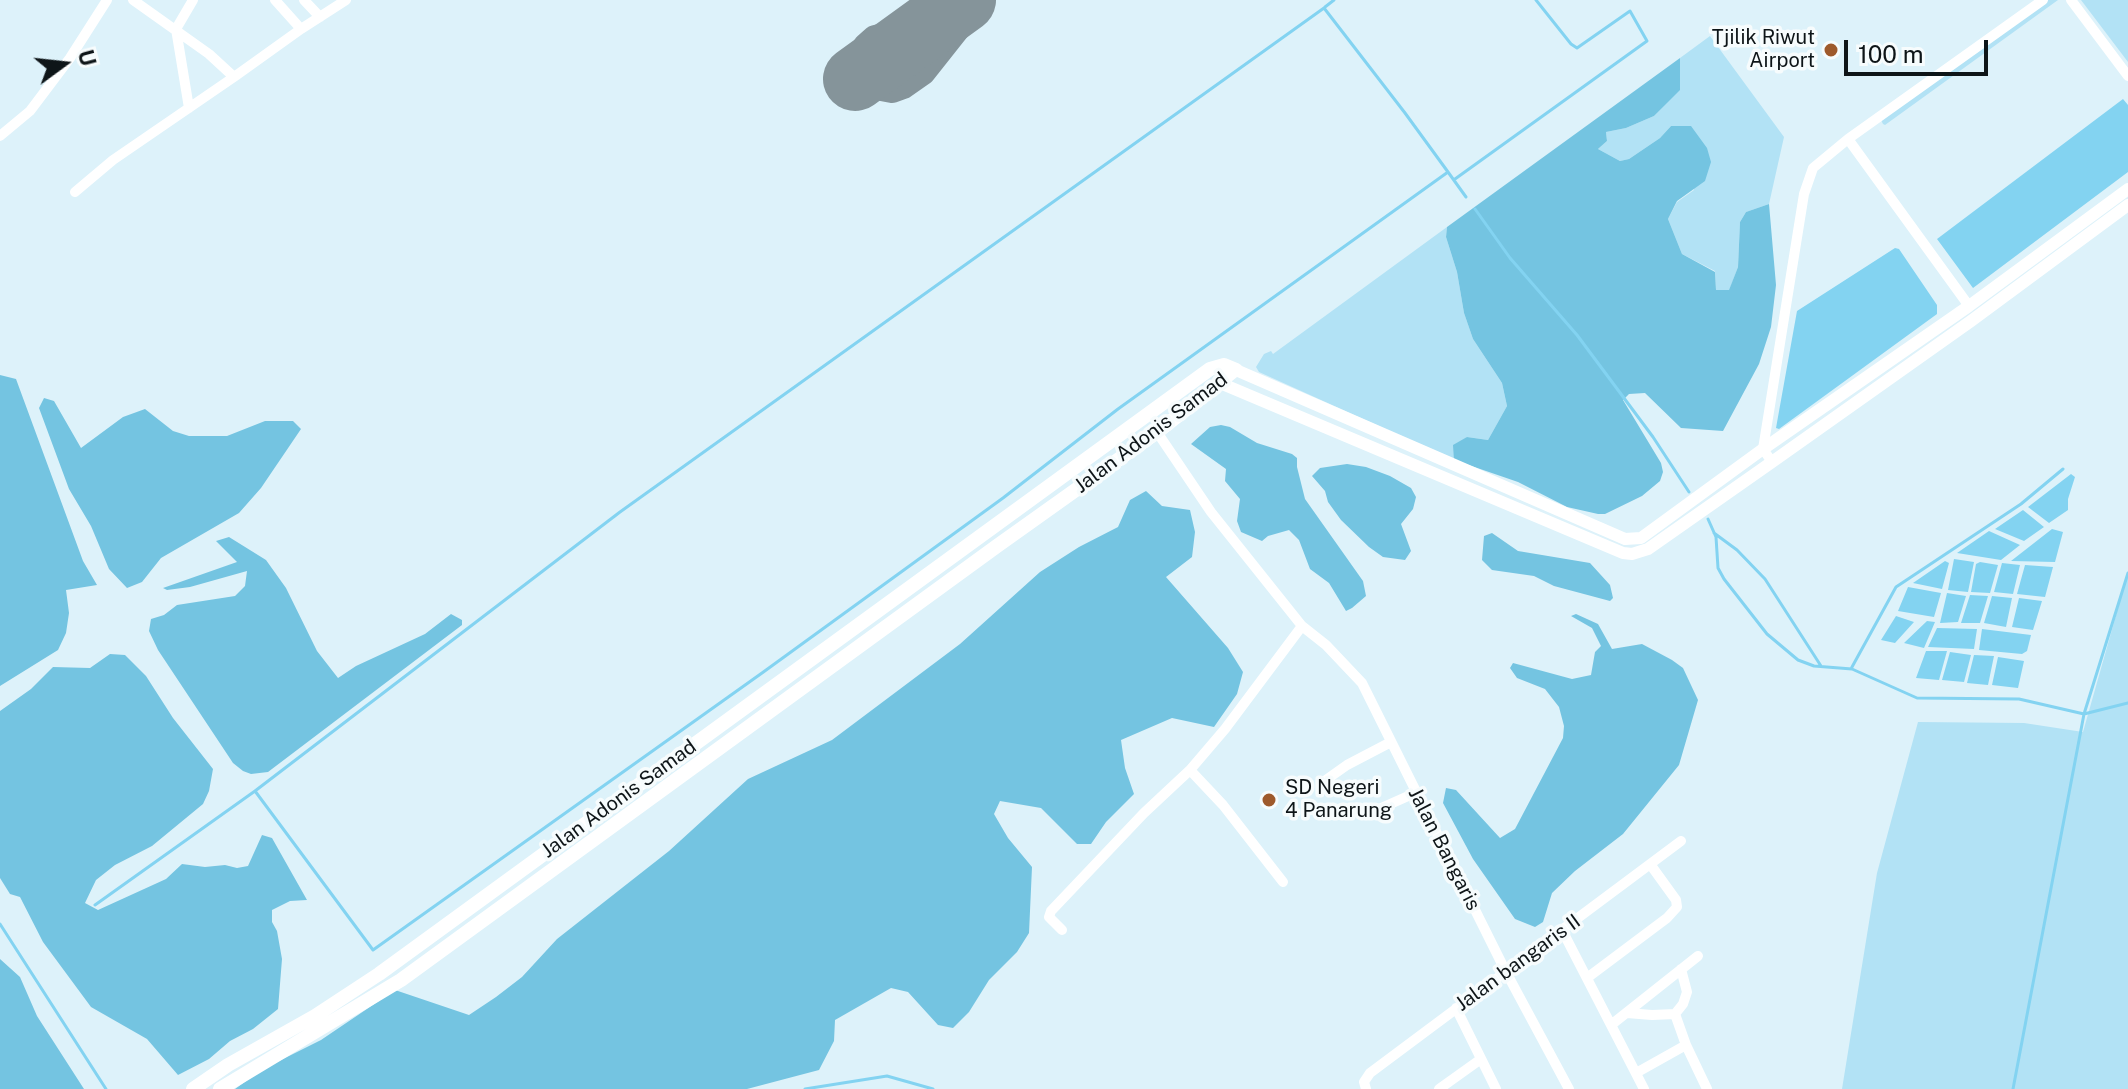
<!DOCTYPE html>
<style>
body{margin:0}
#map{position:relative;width:2128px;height:1089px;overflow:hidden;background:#ddf2fa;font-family:"Public Sans",sans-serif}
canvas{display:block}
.north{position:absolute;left:24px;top:24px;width:80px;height:80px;-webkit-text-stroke:6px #f7fcfd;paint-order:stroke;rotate:75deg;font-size:22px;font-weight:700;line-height:32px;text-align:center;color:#0e1518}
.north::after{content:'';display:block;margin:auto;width:28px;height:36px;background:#0e1518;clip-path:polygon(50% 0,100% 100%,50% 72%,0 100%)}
.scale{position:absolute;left:1844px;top:40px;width:144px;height:36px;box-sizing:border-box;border:4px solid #0e1518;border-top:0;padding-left:10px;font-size:24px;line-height:28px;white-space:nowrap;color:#0e1518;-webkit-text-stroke:6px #f7fcfd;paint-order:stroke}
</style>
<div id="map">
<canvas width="2128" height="1089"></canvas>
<div class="north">U</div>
<div class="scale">100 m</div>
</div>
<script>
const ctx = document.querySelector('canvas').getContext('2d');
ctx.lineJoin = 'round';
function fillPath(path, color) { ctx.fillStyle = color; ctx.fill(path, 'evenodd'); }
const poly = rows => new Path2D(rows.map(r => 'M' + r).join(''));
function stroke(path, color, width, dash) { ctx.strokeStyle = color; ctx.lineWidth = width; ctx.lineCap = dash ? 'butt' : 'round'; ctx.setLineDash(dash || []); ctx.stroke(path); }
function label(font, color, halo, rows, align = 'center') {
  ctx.font = font + ' "Public Sans",sans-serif'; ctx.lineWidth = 7; ctx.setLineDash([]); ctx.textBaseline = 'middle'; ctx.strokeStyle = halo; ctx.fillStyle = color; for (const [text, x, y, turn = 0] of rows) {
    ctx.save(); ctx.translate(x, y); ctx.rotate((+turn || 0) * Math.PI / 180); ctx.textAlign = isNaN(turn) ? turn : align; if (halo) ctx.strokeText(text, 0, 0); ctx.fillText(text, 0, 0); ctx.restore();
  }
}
fillPath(poly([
 [2048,0,2058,0,1885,125,1883,124,1881,120],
 [2081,0,2128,0,2128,62],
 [1710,36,1784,137,1769,204,1746,212,1740,222,1738,267,1729,291,1716,290,1715,271,1682,254,1668,219,1677,202,1694,190,1671,126,1660,138,1629,159,1620,161,1598,149,1607,141,1606,132,1626,128,1654,116,1679,90,1680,58],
 [1447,227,1446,237,1457,272,1464,313,1473,339,1502,383,1507,406,1488,440,1467,437,1454,460,1259,372,1256,367,1264,354,1271,351,1273,354],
 [2128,573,2128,1089,1842,1089,1877,873,1918,722,2024,723,2083,732]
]), '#b2e2f5');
fillPath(poly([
 [1680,58,1680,90,1654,116,1626,128,1606,132,1607,141,1598,149,1620,161,1629,159,1660,138,1671,126,1691,126,1707,148,1711,162,1705,181,1677,201,1668,219,1682,254,1715,272,1716,290,1729,290,1738,267,1740,222,1746,212,1769,204,1776,285,1771,327,1759,364,1723,431,1681,428,1645,393,1629,394,1623,400,1661,463,1663,472,1660,481,1642,496,1605,514,1598,514,1567,507,1518,482,1454,460,1453,445,1467,437,1488,440,1507,406,1502,383,1473,339,1464,313,1457,272,1446,237,1447,227],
 [0,375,16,379,83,561,97,585,66,590,69,613,66,633,58,650,0,686],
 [44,398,54,401,81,448,123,417,145,409,173,431,189,436,227,436,265,421,293,421,301,429,261,488,239,513,161,558,142,582,127,588,109,569,91,526,69,489,39,408],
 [1221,425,1230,427,1257,443,1292,454,1297,458,1297,467,1305,499,1363,581,1366,596,1352,608,1346,611,1329,583,1310,569,1299,540,1289,530,1268,536,1262,541,1241,532,1237,521,1240,499,1225,481,1226,469,1191,444,1210,427],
 [1347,464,1366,467,1390,476,1411,488,1416,497,1413,509,1401,524,1411,551,1405,560,1383,557,1369,547,1341,520,1328,502,1325,491,1312,476,1320,468],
 [1146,491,1162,506,1190,510,1195,532,1192,557,1166,577,1228,648,1243,672,1237,694,1214,727,1172,718,1121,740,1125,768,1134,794,1106,822,1091,844,1077,844,1041,808,1000,801,994,814,1008,838,1032,867,1029,933,1017,952,989,980,969,1012,953,1028,938,1025,908,992,891,988,835,1020,834,1041,819,1070,747,1089,235,1089,263,1069,321,1040,395,990,469,1015,496,997,522,977,557,939,669,851,748,779,832,740,960,644,1040,572,1079,547,1118,527,1130,500],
 [1492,533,1518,551,1590,563,1610,585,1613,598,1610,601,1554,586,1534,576,1492,570,1482,560,1484,536],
 [229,537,266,560,286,588,317,651,338,678,356,666,425,634,451,614,462,620,462,625,268,772,251,774,243,771,233,763,158,650,149,631,151,619,164,615,177,605,235,596,245,586,247,571,190,587,167,590,163,588,237,562,216,541],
 [1576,614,1598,624,1612,649,1642,644,1672,660,1683,668,1698,700,1679,765,1623,834,1575,871,1552,893,1543,922,1535,927,1515,919,1473,859,1443,803,1446,788,1456,790,1500,838,1515,829,1563,738,1564,726,1559,707,1545,689,1517,678,1510,668,1513,663,1572,679,1591,675,1595,652,1601,646,1592,628,1571,616],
 [110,654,125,655,146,676,173,718,213,769,209,791,203,804,152,846,115,865,96,880,85,903,98,910,166,879,182,864,205,867,225,865,237,868,248,866,262,835,272,838,307,900,290,901,272,910,272,922,277,931,282,959,278,1009,253,1029,230,1041,209,1059,178,1075,147,1039,91,1007,43,942,20,897,10,894,0,878,0,711,31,689,53,667,90,668],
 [0,959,20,977,37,1016,84,1089,0,1089]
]), '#74c4e1');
fillPath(poly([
 [2123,99,2128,105,2128,172,1973,288,1937,239],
 [1895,248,1899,249,1937,305,1937,314,1779,429,1776,428,1797,311],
 [2071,474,2075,477,2068,499,2068,510,2049,523,2028,507],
 [2023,510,2044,527,2024,541,1995,529],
 [2052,529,2063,532,2055,562,2011,561],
 [1989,531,2020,545,2001,560,1957,553],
 [1954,559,1974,562,1968,592,1948,590],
 [1945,561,1949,563,1942,589,1913,583],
 [1980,562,1998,565,1990,593,1971,592,1976,564],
 [2002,563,2020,565,2013,594,1994,592],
 [2025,565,2053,567,2045,597,2017,594],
 [1908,587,1941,593,1934,617,1898,611],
 [1947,593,1966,596,1958,622,1940,623],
 [1970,595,1988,596,1980,623,1961,623],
 [1992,596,2012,598,2006,627,1984,623],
 [2019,598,2042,601,2033,630,2012,627],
 [1896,616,1914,622,1895,643,1881,640],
 [1927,621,1935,622,1924,648,1904,643],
 [1937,628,1977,629,1974,649,1928,647],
 [1982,629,2031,635,2027,651,2022,654,1979,650],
 [1926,651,1947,651,1939,680,1916,678],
 [1950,652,1971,655,1964,682,1942,680],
 [1974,655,1994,656,1988,685,1967,683],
 [1998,657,2024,661,2018,688,1992,685]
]), '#83d3f1');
stroke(poly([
 [1325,7,1334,0],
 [1448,172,1118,409,1003,498,762,673,373,950,255,791,620,512,1324,8,1405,113,1448,172,1466,197],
 [1455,179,1647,41,1630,11,1577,48,1571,44,1536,0],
 [1475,209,1510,258,1577,335,1653,437,1689,492],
 [1708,519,1716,537,1718,568,1724,579,1767,634,1798,660,1814,666,1852,669,1917,698,2019,699,2084,714,2128,703],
 [1714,533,1737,550,1765,579,1821,666],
 [1852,667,1896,587,2021,504,2063,469],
 [95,905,255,791],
 [0,924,106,1089],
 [805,1089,887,1076,933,1089],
 [2013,1089,2084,714,2128,573]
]), '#83d3f1', 3);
stroke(poly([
 [906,42,894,37,883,36,875,38,866,46,859,58,860,72,866,79,876,87,892,90,903,86,923,72,980,0]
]), '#85949a', 26);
stroke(poly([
 [855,79,964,0]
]), '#85949a', 64);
stroke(poly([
 [133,0,209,54,234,77,301,29,275,0],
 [304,0,320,17],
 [2071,0,2128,76],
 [301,29,346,0],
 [189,108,176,29,193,0],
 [0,136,30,111,70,58,107,0],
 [1848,139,1969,306],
 [75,192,113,160,234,77],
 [1157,432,1211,512,1302,626,1326,645,1362,683,1505,970,1569,1089],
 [1772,462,1763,449,1804,194,1813,168,1848,139,2043,0],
 [1190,770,1223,805,1283,882],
 [1323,782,1347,765,1391,742],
 [1379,809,1415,793],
 [1062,930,1049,917,1051,911,1144,813,1190,770,1225,729,1302,626],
 [1562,930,1644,1089],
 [1681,969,1687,992,1683,1004,1675,1014,1686,1045],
 [1587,978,1667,918,1677,907,1676,900,1650,864],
 [1456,1008,1496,1089],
 [1627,1013,1652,1015,1675,1014],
 [1611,1025,1698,956],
 [1636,1073,1686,1045,1707,1089],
 [1366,1089,1364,1082,1370,1073,1681,841],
 [1439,1089,1481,1059]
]), '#fff', 10);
stroke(poly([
 [2128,189,1969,306,1763,449,1641,538,1625,539,1236,370,1220,383,1623,553,1632,554,1648,549,1772,462,1971,321,2128,205]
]), '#fff', 12);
stroke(poly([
 [193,1089,228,1065,315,1016,379,974,1210,369,1224,365,1236,370],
 [220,1089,401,980,997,546,1157,432,1220,383]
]), '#fff', 14);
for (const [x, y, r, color] of [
 [1831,50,8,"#9e5a2c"],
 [1269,800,8,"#9e5a2c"]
]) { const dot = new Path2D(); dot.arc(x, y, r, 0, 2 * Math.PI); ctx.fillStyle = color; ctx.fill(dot); stroke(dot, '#f7fcfd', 3); }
label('20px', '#0e1518', '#f7fcfd', [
 ["Tjilik Riwut",1815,38],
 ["Airport",1815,61],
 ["SD Negeri",1285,788,"left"],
 ["4 Panarung",1285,811,"left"]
], 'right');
label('20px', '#0e1518', '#f7fcfd', [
 ["Jalan Adonis Samad",1151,433,-37],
 ["Jalan Adonis Samad",619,799,-36],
 ["Jalan Bangaris",1444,849,63],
 ["Jalan bangaris II",1518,963,-36]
]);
</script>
